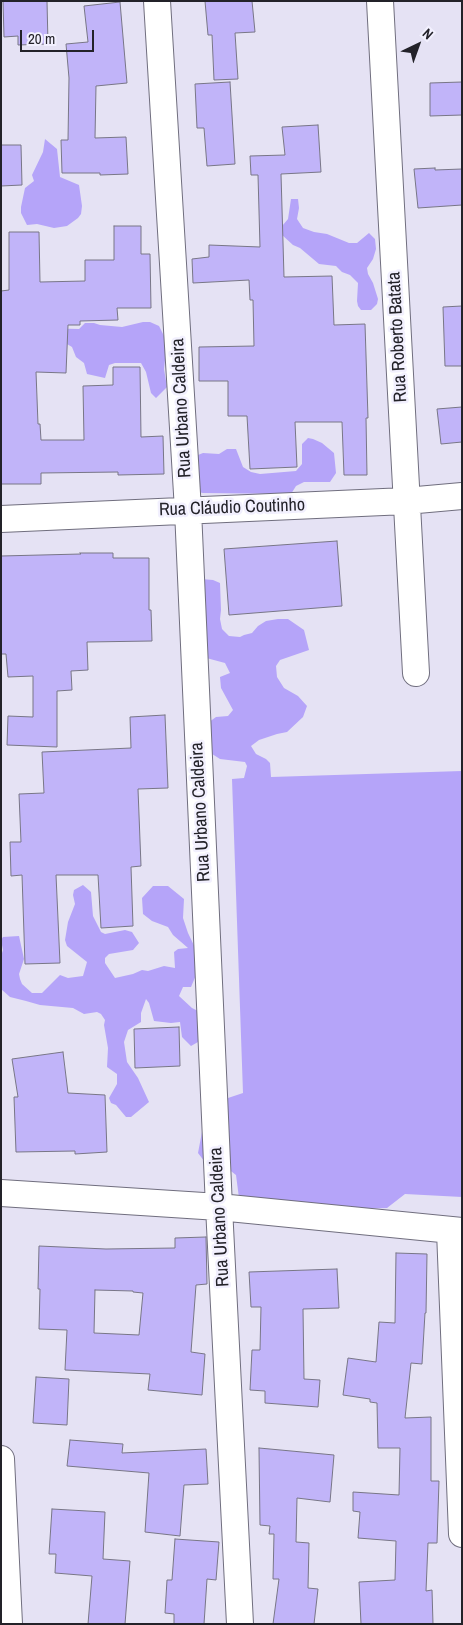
<!DOCTYPE html>
<meta charset="utf-8">
<style>
body{margin:0}
#map{position:relative;width:463px;height:1625px;overflow:hidden;background:#e5e2f4;font-family:"Archivo Narrow",sans-serif}
canvas{display:block}
.frame{position:absolute;inset:0;border:2px solid #232229;pointer-events:none}
.north{position:absolute;left:393px;top:20px;width:50px;height:50px;-webkit-text-stroke:4px #f2f0fe;paint-order:stroke;rotate:42deg;font-size:14px;font-weight:700;line-height:20px;text-align:center;color:#232229}
.north::after{content:'';display:block;margin:auto;width:18px;height:22px;background:#232229;clip-path:polygon(50% 0,100% 100%,50% 72%,0 100%)}
.scale{position:absolute;left:20px;top:30px;width:74px;height:22px;box-sizing:border-box;border:2px solid #232229;border-top:0;padding-left:6px;font-size:15px;line-height:18px;white-space:nowrap;color:#232229;-webkit-text-stroke:4px #f2f0fe;paint-order:stroke}
</style>
<div id="map">
<canvas width="463" height="1625"></canvas>
<div class="frame"></div>
<div class="north">N</div>
<div class="scale">20 m</div>
</div>
<script>
const ctx = document.querySelector('canvas').getContext('2d');
ctx.lineJoin = 'round';
function fillPath(path, color) { ctx.fillStyle = color; ctx.fill(path, 'evenodd'); }
const poly = rows => new Path2D(rows.map(r => 'M' + r).join(''));
function stroke(path, color, width, dash) { ctx.strokeStyle = color; ctx.lineWidth = width; ctx.lineCap = dash ? 'butt' : 'round'; ctx.setLineDash(dash || []); ctx.stroke(path); }
function label(font, color, halo, rows, align = 'center') {
  ctx.font = font + ' "Archivo Narrow",sans-serif'; ctx.lineWidth = 5; ctx.setLineDash([]); ctx.textBaseline = 'middle'; ctx.strokeStyle = halo; ctx.fillStyle = color; for (const [text, x, y, turn = 0] of rows) {
    ctx.save(); ctx.translate(x, y); ctx.rotate((+turn || 0) * Math.PI / 180); ctx.textAlign = isNaN(turn) ? turn : align; if (halo) ctx.strokeText(text, 0, 0); ctx.fillText(text, 0, 0); ctx.restore();
  }
}
fillPath(poly([
 [45,139,57,149,60,177,79,185,82,206,81,214,78,218,67,226,54,228,37,224,27,225,21,213,21,207,25,188,34,181,32,175,43,152],
 [291,199,298,199,299,208,297,219,303,228,314,232,327,234,349,243,357,243,369,233,375,239,376,249,373,259,367,268,368,274,373,283,378,299,377,304,371,310,361,310,358,306,357,301,358,283,350,275,342,272,336,266,319,264,300,248,293,245,281,234,277,232,288,219],
 [143,322,150,322,159,326,167,342,164,369,167,387,156,398,151,393,146,372,141,363,115,363,109,365,105,378,87,374,84,363,76,357,72,347,40,328,79,329,85,323,94,323,100,325,122,327],
 [308,438,313,439,322,443,334,453,336,473,330,482,304,482,296,486,291,494,203,493,192,491,193,460,198,455,203,453,219,454,227,449,236,449,243,467,251,472,260,474,296,471,302,464,302,444],
 [201,579,213,580,220,583,221,610,220,619,222,629,229,636,240,637,244,635,252,633,258,626,266,621,278,619,288,619,304,630,309,650,280,660,276,666,277,677,284,688,298,696,307,706,303,717,287,732,277,734,259,740,251,746,256,754,266,759,270,763,271,777,462,771,462,1197,405,1194,387,1208,352,1209,239,1198,236,1175,227,1168,211,1170,198,1153,205,1116,219,1101,243,1093,232,779,244,778,247,766,245,762,220,759,209,752,205,725,216,717,228,716,233,710,221,688,220,677,230,673,225,663,199,656],
 [83,885,91,892,93,916,101,932,105,934,125,930,132,932,139,943,133,950,109,954,105,958,105,963,115,978,133,974,142,970,148,971,164,966,175,968,174,952,178,949,188,948,173,935,168,927,152,921,143,914,142,898,153,886,168,886,184,899,183,918,188,933,200,958,199,968,191,987,183,987,179,996,192,1008,200,1012,202,1038,198,1042,191,1046,182,1037,180,1022,171,1023,154,1021,149,1003,146,999,141,1013,141,1022,128,1030,124,1042,127,1062,138,1078,149,1102,131,1117,126,1117,116,1105,111,1103,109,1098,117,1084,117,1074,107,1067,108,1048,104,1025,105,1020,101,1014,97,1012,84,1014,73,1008,40,1005,26,1001,10,997,1,989,1,956,3,950,1,940,3,937,19,936,24,959,19,974,20,979,22,984,32,993,42,993,60,975,68,978,83,976,87,962,67,946,65,940,68,922,75,904,73,895,74,890]
]), '#b5a4f9');
const building = poly([
 [3,1,47,1,48,44,18,45,18,36,4,37,3,1],
 [205,1,252,1,255,32,235,33,238,79,214,80,212,35,208,35,205,1],
 [120,2,127,83,96,86,95,138,126,137,128,174,100,175,100,173,62,173,61,140,68,140,69,78,66,44,88,42,84,6,120,2],
 [230,82,235,164,207,166,204,128,197,128,195,84,230,82],
 [462,82,462,115,430,116,430,83,462,82],
 [318,125,321,172,281,174,284,277,332,276,334,325,365,324,368,418,366,418,367,475,344,475,342,422,295,422,297,467,250,469,247,416,228,416,228,381,199,381,199,347,254,346,253,300,250,300,249,280,193,283,192,259,209,257,209,245,260,247,258,175,251,175,250,156,285,155,282,127,318,125],
 [1,145,21,145,22,185,1,186,1,145],
 [435,168,435,170,462,169,462,205,418,208,414,169,435,168],
 [114,226,141,226,141,254,150,254,151,308,117,308,118,320,80,321,80,325,68,325,66,373,36,372,38,424,40,424,41,440,84,440,83,386,113,385,113,367,140,367,141,437,163,436,164,474,118,475,118,472,41,473,41,484,1,484,1,291,9,290,9,232,39,232,40,282,85,281,85,260,114,260,114,226],
 [462,306,462,366,445,366,443,307,462,306],
 [462,407,462,442,441,444,437,409,462,407],
 [337,541,342,606,229,615,224,549,337,541],
 [80,553,113,553,113,558,149,558,149,610,151,610,152,641,87,642,88,670,71,671,72,690,57,691,57,747,7,745,8,716,33,717,33,676,8,677,6,654,1,654,1,556,81,554,80,553],
 [165,715,168,788,138,789,141,866,131,867,133,926,101,928,98,875,56,875,60,963,25,964,22,875,11,876,10,842,21,842,19,794,44,793,42,752,131,748,130,717,165,715],
 [179,1027,180,1066,135,1068,134,1029,179,1027],
 [63,1052,68,1093,105,1095,107,1152,75,1154,75,1151,16,1152,14,1097,18,1097,12,1059,63,1052],
 [206,1237,207,1284,196,1285,191,1352,205,1354,202,1395,148,1390,150,1374,65,1370,67,1330,39,1329,40,1289,38,1289,39,1246,106,1249,175,1248,175,1238,206,1237],
 [95,1290,133,1291,133,1292,143,1293,139,1335,94,1333,95,1290],
 [396,1253,427,1254,426,1313,425,1313,422,1364,411,1363,405,1418,431,1417,431,1481,439,1481,437,1543,428,1543,426,1591,432,1590,433,1624,361,1624,359,1582,395,1580,396,1541,358,1538,360,1512,353,1511,353,1492,399,1495,400,1448,378,1448,377,1403,370,1402,370,1399,343,1395,348,1358,376,1362,379,1322,395,1323,396,1253],
 [337,1269,339,1308,303,1309,304,1379,320,1380,318,1407,265,1403,265,1391,250,1390,252,1350,260,1350,261,1307,251,1307,249,1272,337,1269],
 [36,1377,69,1379,67,1425,33,1423,36,1377],
 [70,1440,123,1444,122,1453,206,1449,208,1484,184,1485,180,1536,145,1532,149,1473,67,1466,70,1440],
 [259,1448,334,1455,330,1502,297,1498,296,1542,309,1543,308,1588,318,1589,314,1624,273,1624,279,1579,273,1579,274,1534,269,1534,270,1526,260,1525,259,1448],
 [52,1509,105,1512,103,1559,130,1561,125,1624,88,1624,92,1576,55,1573,56,1554,49,1554,52,1509],
 [175,1539,219,1542,216,1580,207,1579,204,1624,174,1624,174,1614,165,1613,167,1580,172,1580,175,1539]
]);
fillPath(building, '#c1b4f9');
stroke(building, '#787686', 1);
const street = poly([
 [157,1,188,510,219,1207,240,1624],
 [380,1,416,673],
 [1,519,406,501,462,496],
 [1,1193,219,1207,462,1231],
 [450,1231,462,1534],
 [1,1459,9,1624]
]);
stroke(street, '#706e7e', 28);
stroke(street, '#fff', 26);
label('18px', '#232229', '#f2f0fe', [
 ["Rua Roberto Batata",398,337,-93],
 ["Rua Urbano Caldeira",182,408,-93],
 ["Rua Cláudio Coutinho",232,508,-2],
 ["Rua Urbano Caldeira",201,812,-93],
 ["Rua Urbano Caldeira",220,1217,-93]
]);
</script>
